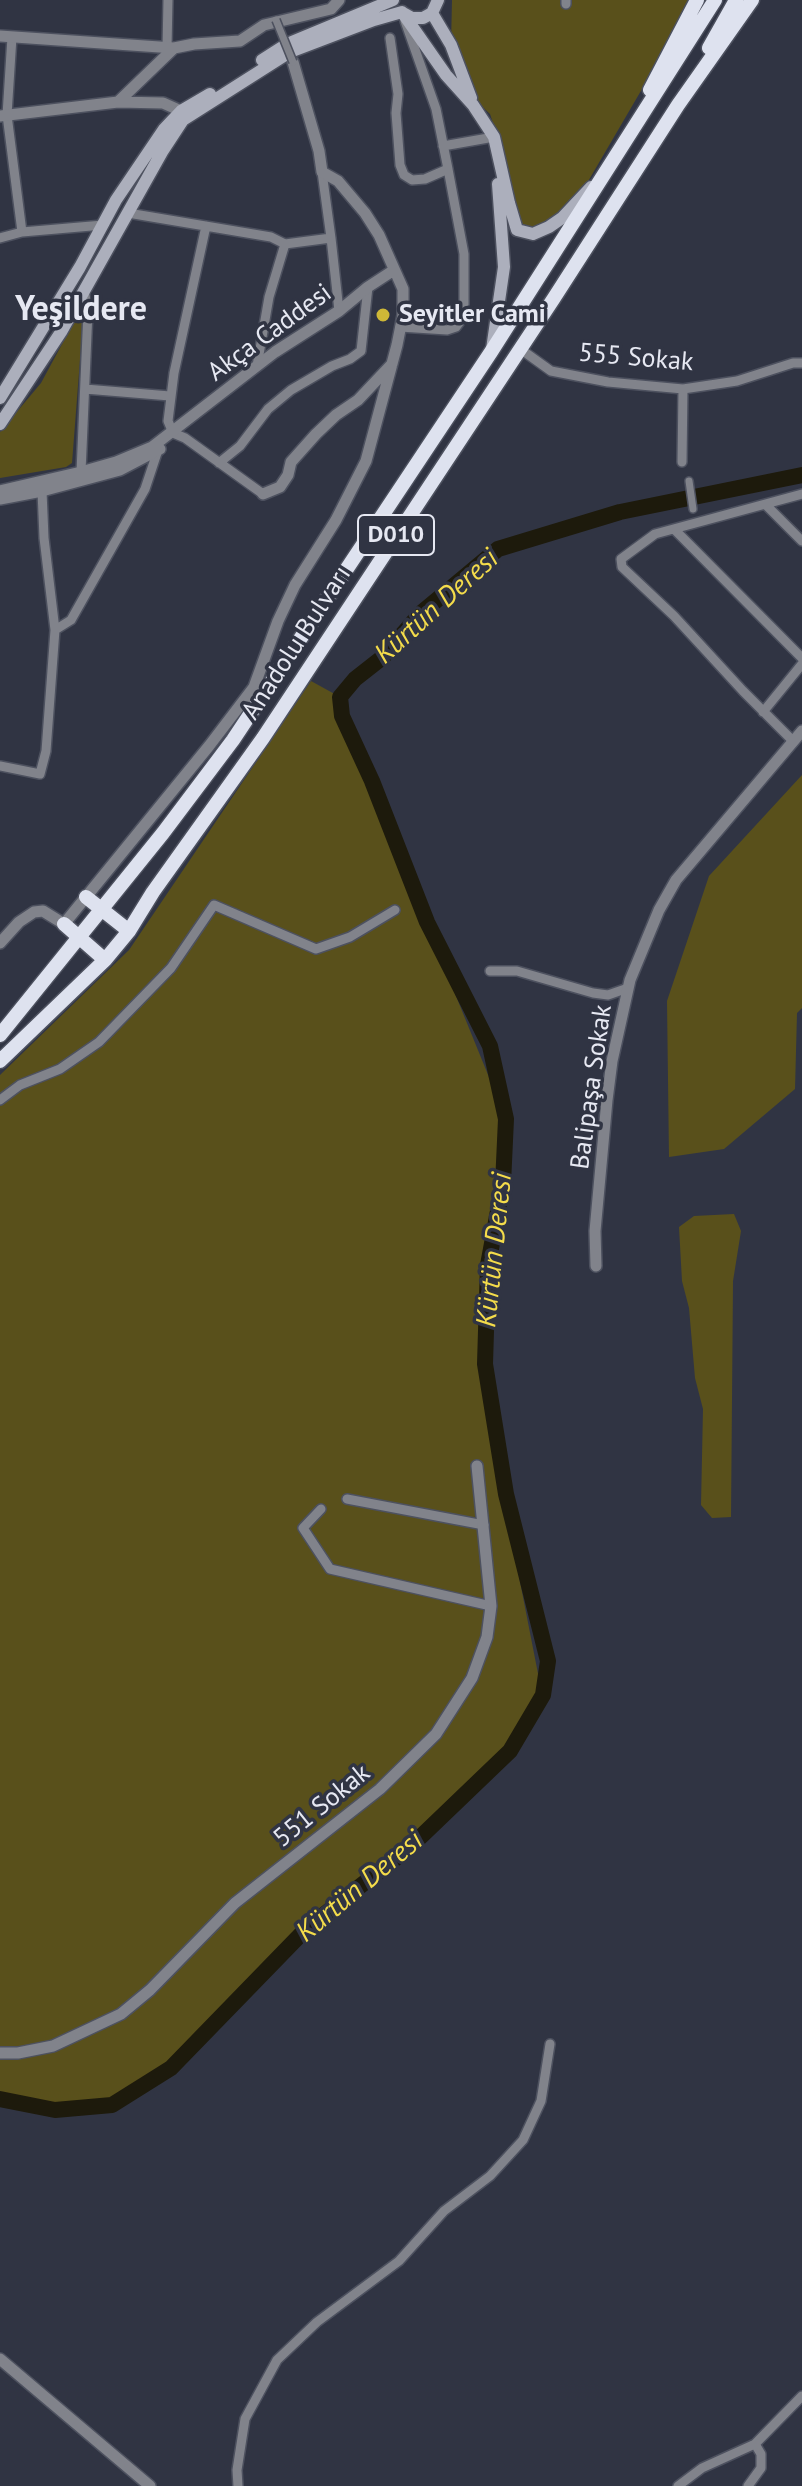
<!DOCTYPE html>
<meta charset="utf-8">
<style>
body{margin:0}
canvas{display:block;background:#303443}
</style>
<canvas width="802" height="2486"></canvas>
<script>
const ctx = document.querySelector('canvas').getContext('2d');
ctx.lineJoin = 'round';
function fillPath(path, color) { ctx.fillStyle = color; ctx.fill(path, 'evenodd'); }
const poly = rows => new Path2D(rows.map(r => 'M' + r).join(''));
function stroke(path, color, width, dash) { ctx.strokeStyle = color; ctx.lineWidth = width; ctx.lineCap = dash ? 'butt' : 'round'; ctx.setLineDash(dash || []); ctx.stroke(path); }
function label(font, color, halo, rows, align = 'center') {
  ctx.font = font + ' "PT Sans",sans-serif'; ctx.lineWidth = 7; ctx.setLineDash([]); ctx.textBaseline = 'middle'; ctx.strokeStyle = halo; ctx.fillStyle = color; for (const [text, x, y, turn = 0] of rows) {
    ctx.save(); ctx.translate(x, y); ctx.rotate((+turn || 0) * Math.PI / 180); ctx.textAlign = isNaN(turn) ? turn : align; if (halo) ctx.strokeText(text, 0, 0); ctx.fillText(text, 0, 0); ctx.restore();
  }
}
fillPath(poly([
 [452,0,694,0,576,202,533,234,513,222,504,156,490,114,470,95,451,45],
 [83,321,72,463,66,467,0,478,0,432,41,383,74,322],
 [311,681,340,697,342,716,506,1119,488,1265,485,1364,493,1444,541,1689,510,1751,307,1928,171,2068,112,2105,55,2110,0,2098,0,1075,129,950],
 [802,775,802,1008,797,1013,795,1089,724,1149,669,1157,667,1001,709,876],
 [734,1214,741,1231,733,1281,731,1517,712,1518,701,1505,703,1409,695,1378,689,1308,682,1281,679,1227,694,1216]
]), '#59501b');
stroke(poly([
 [0,2099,55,2110,112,2105,171,2068,307,1928,410,1847,510,1751,543,1695,548,1661,506,1494,485,1364,488,1265,503,1184,506,1119,490,1046,427,922,372,781,342,716,340,697,355,679,383,657,420,614,498,549,620,512,802,475]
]), '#1d1a0c', 16);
const pedestrian = poly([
 [689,481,693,509]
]);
const minor = poly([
 [566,0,566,4],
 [390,38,398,94,396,113,400,165,404,175,412,180,425,179,448,169,436,109,405,21],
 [167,48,168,0],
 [443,146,494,137],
 [128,213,271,237,285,244,331,238,322,172],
 [206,226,174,373,168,421,173,433,185,438,263,494],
 [22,232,103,225],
 [0,238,22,232,7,115,12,37],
 [331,238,339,311],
 [400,327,447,330,456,327,464,316,464,254,448,169],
 [519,348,551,371,608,382,683,389,737,381,793,363,802,363],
 [257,366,269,297,285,244],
 [85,389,170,396],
 [682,462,683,389],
 [219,463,240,446,268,409,291,390,332,366,350,359,361,351,368,287],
 [81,472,88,311,84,290],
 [766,505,802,541],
 [674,529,802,658],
 [55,630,71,620,145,489,157,453],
 [763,712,802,664],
 [793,741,743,691,674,616,622,567,621,559,655,534,802,494],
 [0,766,40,774,46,751,55,630,44,538,42,491],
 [490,971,517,971,593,993,608,995,628,988],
 [0,1100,20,1085,60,1069,99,1042,171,968,214,905,316,949,350,937,395,910],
 [347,1499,484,1525],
 [321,1509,303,1528,330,1569,491,1606],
 [238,2486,237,2470,245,2419,277,2360,317,2322,399,2261,444,2211,490,2176,523,2140,541,2101,550,2044],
 [678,2486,702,2468,755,2444,802,2396],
 [748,2486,761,2468,761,2454,755,2444]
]);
const tertiary = poly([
 [0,36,174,48,194,44,240,41,264,25,331,9,339,0],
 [118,102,163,103,181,111],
 [0,116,118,102,174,48],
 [0,491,81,472,116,462,152,447,275,352,339,311,368,287,394,270],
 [263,494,280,487,288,475,291,462,316,434,336,415,358,400,392,364],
 [0,499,42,491,120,470,160,449],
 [0,943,19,922,34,912,43,911,64,924,209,746,254,687,278,621,295,585,336,520,366,461,397,345,403,315,403,289,379,235,365,213,338,181,322,172,319,151,293,62],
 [596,1266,595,1231,607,1100,612,1061,630,980,659,910,676,880,802,731],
 [0,2053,18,2053,53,2046,121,2014,150,1990,235,1903,380,1789,436,1734,472,1678,487,1637,491,1606,477,1466],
 [0,2359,150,2486]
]);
const secondary = poly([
 [403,13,412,18,423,18,432,13,438,0],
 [432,13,451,45,471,98],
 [262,60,287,44,393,0],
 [492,349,504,267,498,184],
 [0,398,80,267,116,200,164,129,181,111,210,94],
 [0,424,61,332,162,152,183,120,290,52,374,20,402,12,446,75,473,105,494,137,509,203,517,230,533,234,549,227,562,218,591,187]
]);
const trunk = poly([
 [709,48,736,0],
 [650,90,697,0],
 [86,897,129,931],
 [64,924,105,960],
 [0,1035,163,833,233,740,491,352,715,0],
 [0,1061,105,960,129,931,153,892,263,738,554,298,678,105,752,0]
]);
stroke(pedestrian, '#4d515f', 10);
stroke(minor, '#4d515f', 12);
stroke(tertiary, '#4d515f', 14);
stroke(secondary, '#4d515f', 15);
stroke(trunk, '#4d515f', 17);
stroke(pedestrian, '#81838b', 7);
stroke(minor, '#81838b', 9);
stroke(tertiary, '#81838b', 11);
stroke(secondary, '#acafbc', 12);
stroke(trunk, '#dee2ef', 14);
const pedestrianBridge = poly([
 [276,20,293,62]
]);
stroke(pedestrianBridge, '#4d515f', 10, []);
stroke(pedestrianBridge, '#81838b', 7);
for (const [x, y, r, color] of [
 [383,315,8,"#ceb837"]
]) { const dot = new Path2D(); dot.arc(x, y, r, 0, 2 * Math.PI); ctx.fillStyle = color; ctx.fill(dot); stroke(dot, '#303443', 3); }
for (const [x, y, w] of [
 [396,535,76]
]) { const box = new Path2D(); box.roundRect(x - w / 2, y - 20, w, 40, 6); ctx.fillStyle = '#303443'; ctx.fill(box); stroke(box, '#e6e8f2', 2); }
label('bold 24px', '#e6e8f2', null, [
 ["D010",396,535]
]);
label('bold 26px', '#e6e8f2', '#303443', [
 ["Seyitler Cami",399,315]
], 'left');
label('26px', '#e6e8f2', '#303443', [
 ["Akça Caddesi",270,333,-36],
 ["555 Sokak",636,358,5],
 ["Anadolu Bulvarı",297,643,-57],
 ["Balipaşa Sokak",592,1087,-82],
 ["551 Sokak",322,1806,-39]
]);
label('italic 28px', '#f4dc4b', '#303443', [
 ["Kürtün Deresi",437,607,-42],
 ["Kürtün Deresi",495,1250,-84],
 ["Kürtün Deresi",360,1887,-40]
]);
label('bold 34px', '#e6e8f2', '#303443', [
 ["Yeşildere",81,310]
]);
</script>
